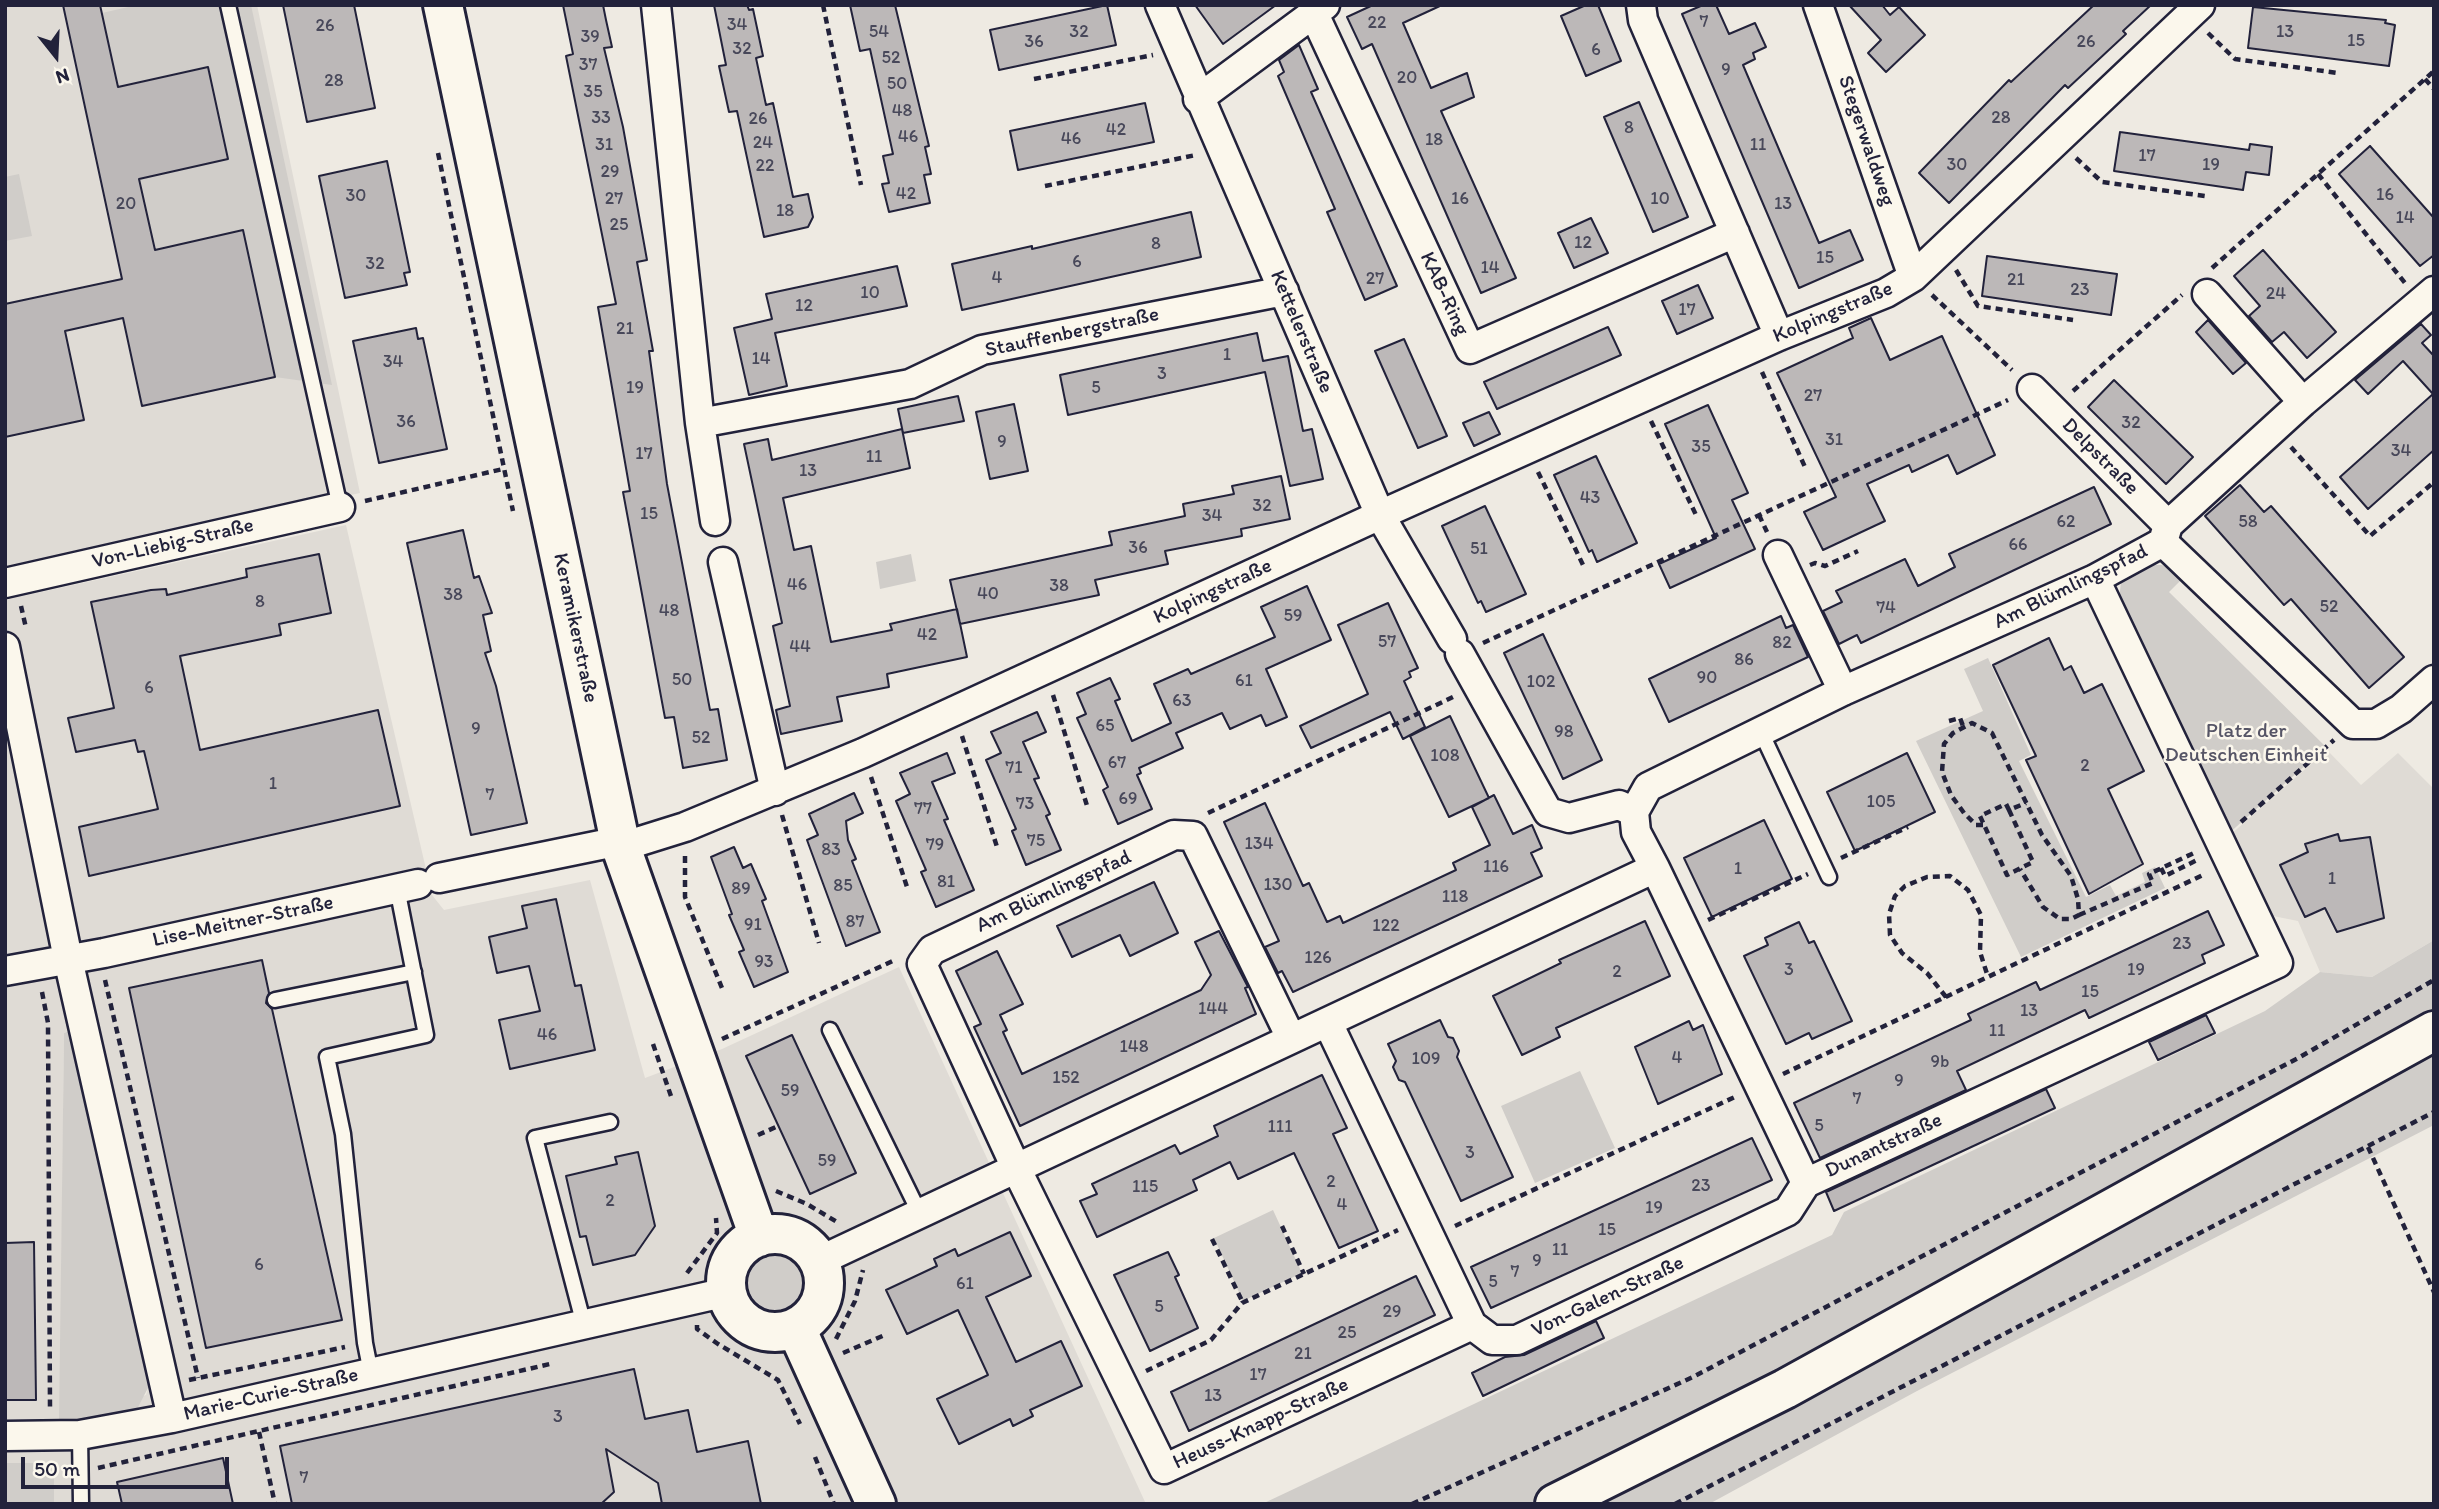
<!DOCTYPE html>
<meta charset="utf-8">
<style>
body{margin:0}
#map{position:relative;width:2439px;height:1509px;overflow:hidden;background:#eeeae2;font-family:Itim,sans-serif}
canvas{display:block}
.frame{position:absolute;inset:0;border:7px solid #22223b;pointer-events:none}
.north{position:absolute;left:21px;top:21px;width:70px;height:70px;-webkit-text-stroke:5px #fbf7ec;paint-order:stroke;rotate:162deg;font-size:19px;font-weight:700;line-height:28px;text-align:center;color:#22223b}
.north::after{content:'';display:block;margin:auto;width:24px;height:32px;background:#22223b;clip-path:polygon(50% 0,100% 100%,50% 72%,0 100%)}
.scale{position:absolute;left:21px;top:1457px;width:208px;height:32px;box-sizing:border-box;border:4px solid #22223b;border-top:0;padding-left:9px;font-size:21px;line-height:24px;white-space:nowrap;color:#22223b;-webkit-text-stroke:5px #fbf7ec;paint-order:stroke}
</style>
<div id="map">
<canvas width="2439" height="1509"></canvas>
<div class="frame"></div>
<div class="north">N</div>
<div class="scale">50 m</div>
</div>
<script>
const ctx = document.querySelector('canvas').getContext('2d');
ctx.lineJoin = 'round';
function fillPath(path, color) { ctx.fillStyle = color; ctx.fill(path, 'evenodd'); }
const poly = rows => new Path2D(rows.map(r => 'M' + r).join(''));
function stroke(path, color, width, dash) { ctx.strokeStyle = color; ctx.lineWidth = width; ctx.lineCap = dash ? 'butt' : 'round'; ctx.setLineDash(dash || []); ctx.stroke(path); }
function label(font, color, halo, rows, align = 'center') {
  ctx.font = font + ' Itim,sans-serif'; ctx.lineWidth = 5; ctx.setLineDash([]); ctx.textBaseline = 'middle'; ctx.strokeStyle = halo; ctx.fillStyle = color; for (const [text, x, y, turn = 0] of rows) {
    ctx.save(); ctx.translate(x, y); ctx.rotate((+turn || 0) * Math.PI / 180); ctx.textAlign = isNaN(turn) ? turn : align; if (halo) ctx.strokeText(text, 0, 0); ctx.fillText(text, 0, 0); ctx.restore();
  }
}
fillPath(poly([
 [5,5,257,5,360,493,5,569],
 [346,525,432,895,444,910,590,880,645,1078,722,1049,899,967,1146,1504,5,1504,5,600],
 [71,1030,149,1386,146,1395,60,1422,64,1033],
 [2327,750,2361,785,2398,753,2434,789,2434,940,2372,977,2320,972,2298,921,2268,915,2229,836]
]), '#dfdbd5');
fillPath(poly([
 [137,5,251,5,332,385,275,377,243,230,155,250,139,179,228,159,208,68,118,87,102,13],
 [19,174,32,236,5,241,5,177],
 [911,554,916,581,880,589,876,562],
 [2147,565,2162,565,2184,577,2169,592,2326,747,2227,835,2119,600,2121,582,2131,570],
 [1988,658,2031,755,2019,761,2086,897,2110,885,2116,896,2145,882,2142,873,2155,867,2165,888,2021,957,1916,741,1983,711,1964,669],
 [2434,940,2434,1125,1917,1391,1709,1504,1262,1504,1832,1235,1844,1212,2265,1011,2320,972,2372,977],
 [72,1030,149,1386,137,1409,123,1417,59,1423,64,1033],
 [1580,1071,1615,1148,1535,1183,1501,1106],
 [1273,1210,1302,1273,1243,1301,1214,1238],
 '748 1282a28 28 0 1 1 56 0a28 28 0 1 1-56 0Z',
 [5,1463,42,1463,50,1468,54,1477,54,1504,5,1504]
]), '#d0cdc9');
const building = poly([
 [63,5,100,5,118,87,208,67,228,159,139,179,155,250,243,230,275,377,142,406,123,318,65,331,84,420,5,437,5,304,122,279,63,5],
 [283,5,354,5,375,108,307,122,283,5],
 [563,5,603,5,606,20,612,47,604,48,623,127,647,260,637,262,653,351,649,351,667,484,710,710,718,709,727,760,683,768,674,717,665,718,623,492,630,491,598,307,616,304,566,56,573,54,563,5],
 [714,5,747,5,749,10,753,9,763,56,756,58,766,105,773,103,793,197,808,194,813,217,808,227,764,237,737,111,729,112,719,66,726,65,714,5],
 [850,5,895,5,929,146,925,147,931,174,924,175,930,203,889,212,882,184,889,183,883,156,893,154,870,49,860,51,850,5],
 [1107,5,1116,45,999,70,990,30,1107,5],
 [1195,5,1276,5,1223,44,1195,5],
 [1373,5,1442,5,1403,23,1431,88,1467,73,1474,97,1441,111,1516,278,1481,293,1372,44,1362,49,1347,17,1373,5],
 [1586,5,1598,5,1621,61,1586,76,1561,16,1586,5],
 [1703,5,1716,5,1729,34,1755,23,1766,47,1753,53,1755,59,1743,65,1819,243,1850,230,1863,260,1799,288,1682,14,1703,5],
 [1849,5,1882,5,1890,15,1899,7,1925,35,1886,72,1868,53,1881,40,1849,5],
 [2094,5,2151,5,2123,31,2126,34,2068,88,2065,85,1949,203,1919,173,2009,80,2011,82,2094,5],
 [2253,7,2386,20,2385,23,2395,25,2389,66,2248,48,2253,7],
 [1299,45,1318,89,1311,92,1397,286,1365,300,1327,212,1335,209,1278,76,1284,72,1279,60,1299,45],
 [1639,102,1688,217,1653,232,1604,117,1639,102],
 [1145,103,1154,142,1018,170,1010,131,1145,103],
 [2120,132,2249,150,2250,144,2272,147,2269,175,2246,172,2243,190,2114,171,2120,132],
 [2370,146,2434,218,2434,255,2420,266,2339,174,2370,146],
 [387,161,410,272,404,273,407,285,345,298,319,176,387,161],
 [1191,212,1201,257,962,310,952,264,1032,246,1032,249,1191,212],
 [1591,218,1608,253,1574,268,1558,233,1591,218],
 [2263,250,2336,332,2307,358,2284,332,2272,342,2249,316,2260,306,2234,276,2263,250],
 [1987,256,2117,274,2111,315,1982,296,1987,256],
 [897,266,907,306,775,333,787,386,749,395,734,328,772,319,766,294,897,266],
 [1698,285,1713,318,1677,334,1662,301,1698,285],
 [1871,318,1890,360,1942,336,1995,455,1957,474,1948,455,1912,472,1909,465,1867,484,1885,521,1823,550,1804,512,1836,497,1777,373,1853,338,1849,328,1871,318],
 [2208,320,2246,363,2233,374,2196,332,2208,320],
 [2421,324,2431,335,2422,343,2434,356,2434,450,2368,509,2340,477,2433,394,2403,361,2368,394,2355,380,2421,324],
 [1608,327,1621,355,1497,409,1484,382,1608,327],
 [416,328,418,339,423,338,447,449,379,463,353,341,416,328],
 [1257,333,1263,361,1288,356,1303,431,1312,429,1323,479,1290,486,1265,372,1068,415,1060,375,1257,333],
 [1404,339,1447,436,1418,448,1375,351,1404,339],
 [2114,380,2193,457,2166,484,2088,407,2114,380],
 [958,396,964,421,903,433,898,409,958,396],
 [1014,404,1028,471,990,479,976,412,1014,404],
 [1708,405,1748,493,1732,500,1755,549,1670,588,1659,564,1716,538,1665,424,1708,405],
 [1489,412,1500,434,1474,446,1463,423,1489,412],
 [902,429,910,468,783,498,794,550,811,546,831,642,892,630,890,624,957,609,967,657,887,674,889,687,837,697,842,721,781,734,776,710,790,706,773,626,782,623,744,444,768,439,772,460,902,429],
 [1596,456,1637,543,1597,562,1592,550,1589,552,1554,475,1596,456],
 [1281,476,1290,519,1241,529,1242,536,1165,551,1168,564,1095,580,1099,595,960,624,950,580,1112,545,1109,532,1185,516,1183,504,1234,494,1232,486,1281,476],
 [2240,485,2264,512,2271,506,2404,657,2369,688,2291,599,2284,605,2205,516,2240,485],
 [2094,487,2111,524,1861,643,1857,635,1839,644,1823,611,1842,602,1836,591,1905,559,1918,586,1955,567,1949,554,2094,487],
 [1485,506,1526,594,1486,612,1481,601,1478,603,1442,526,1485,506],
 [463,530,474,578,479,576,492,613,483,615,491,651,485,653,496,686,527,823,471,835,407,543,463,530],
 [319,554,331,613,279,624,281,635,180,656,200,750,378,710,400,806,89,876,79,827,158,809,144,751,138,752,135,740,76,752,68,718,114,708,91,602,151,590,166,589,167,595,247,577,246,569,319,554],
 [1307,586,1331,640,1266,669,1287,717,1266,726,1261,715,1230,729,1222,713,1176,733,1183,748,1139,768,1141,773,1137,775,1152,809,1118,824,1103,790,1108,787,1077,718,1086,714,1077,693,1110,678,1120,699,1115,701,1132,741,1171,723,1154,684,1188,669,1191,674,1275,637,1261,607,1307,586],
 [1388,603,1418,668,1409,672,1411,677,1404,681,1425,727,1403,739,1390,712,1311,748,1300,726,1368,694,1338,625,1388,603],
 [1781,616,1786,628,1793,625,1808,657,1669,722,1649,679,1781,616],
 [1543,634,1602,760,1563,779,1504,653,1543,634],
 [2049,638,2064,670,2071,666,2084,693,2102,684,2144,771,2108,789,2143,864,2089,894,2026,760,2036,756,1993,665,2049,638],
 [1037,712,1046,732,1023,742,1039,778,1034,779,1050,814,1046,816,1061,850,1026,865,1012,831,1016,829,986,760,1001,753,991,732,1037,712],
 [1450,716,1489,798,1449,817,1410,736,1450,716],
 [947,753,955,773,932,782,948,819,944,820,974,890,936,907,921,872,926,870,896,801,910,794,900,773,947,753],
 [1907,753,1935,812,1855,851,1827,792,1907,753],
 [854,793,863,813,846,821,848,840,856,859,852,861,880,932,846,946,807,840,818,835,809,814,854,793],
 [1494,795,1513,834,1532,825,1542,848,1531,853,1542,876,1293,992,1282,971,1278,973,1265,947,1279,941,1224,822,1265,803,1303,886,1309,883,1327,922,1340,916,1343,923,1456,870,1453,863,1490,845,1472,807,1494,795],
 [1764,820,1792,879,1712,917,1684,858,1764,820],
 [2338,834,2340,841,2370,837,2384,918,2337,932,2325,908,2305,917,2280,865,2308,852,2305,844,2338,834],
 [734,847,743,868,751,864,766,899,762,901,788,972,754,987,739,952,744,950,729,915,732,914,711,857,734,847],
 [1154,882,1178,933,1130,956,1120,935,1072,957,1057,926,1154,882],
 [556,899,575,986,581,985,595,1050,510,1069,499,1020,540,1011,529,966,497,973,489,937,527,928,522,906,556,899],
 [2208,911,2224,945,2202,955,2205,963,2089,1018,2085,1010,1957,1071,1966,1090,1820,1158,1794,1103,1971,1020,1968,1014,2036,982,2040,990,2208,911],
 [1645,921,1670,976,1556,1028,1560,1037,1522,1055,1493,996,1561,963,1559,960,1645,921],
 [1799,922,1809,943,1814,941,1852,1021,1812,1039,1809,1033,1786,1044,1744,956,1768,945,1765,938,1799,922],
 [1219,931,1248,987,1245,988,1256,1014,1020,1126,974,1027,981,1024,956,971,997,951,1023,1004,1000,1015,1007,1030,1003,1032,1022,1074,1201,990,1211,975,1195,942,1219,931],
 [262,960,269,993,266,1003,272,1009,342,1320,206,1348,129,988,262,960],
 [2206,1015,2215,1033,2158,1060,2149,1042,2206,1015],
 [1440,1020,1448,1037,1453,1038,1459,1051,1457,1057,1513,1177,1461,1201,1405,1082,1399,1080,1393,1067,1396,1061,1388,1044,1440,1020],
 [1689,1021,1693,1030,1703,1025,1722,1074,1658,1104,1635,1047,1689,1021],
 [792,1035,856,1173,810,1194,746,1056,792,1035],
 [1322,1075,1347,1128,1333,1134,1378,1231,1339,1248,1294,1153,1238,1179,1230,1162,1193,1180,1197,1190,1097,1237,1080,1201,1097,1194,1092,1184,1175,1145,1180,1154,1218,1136,1214,1126,1322,1075],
 [2046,1089,2055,1108,1834,1211,1826,1192,2046,1089],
 [1752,1138,1772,1180,1491,1308,1471,1267,1752,1138],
 [638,1152,655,1226,635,1255,593,1265,586,1236,580,1237,566,1176,617,1164,615,1157,638,1152],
 [1010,1232,1031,1276,986,1297,1016,1362,1061,1341,1082,1386,1030,1410,1033,1416,1013,1426,1010,1419,959,1444,937,1399,988,1375,958,1310,907,1334,886,1290,937,1266,934,1259,955,1249,958,1256,1010,1232],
 [34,1242,36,1400,5,1400,5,1243,34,1242],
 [1168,1252,1179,1275,1175,1277,1198,1328,1150,1351,1114,1275,1168,1252],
 [1416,1276,1435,1315,1189,1431,1171,1392,1416,1276],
 [1596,1321,1604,1338,1483,1396,1472,1373,1505,1357,1524,1355,1596,1321],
 [634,1369,645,1419,688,1410,697,1452,748,1441,761,1504,662,1504,658,1483,606,1449,614,1492,601,1504,292,1504,280,1446,634,1369],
 [223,1458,233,1504,122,1504,117,1482,223,1458]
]);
fillPath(building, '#bcb8b8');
stroke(building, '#22223b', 2);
const lane = poly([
 [228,5,340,507],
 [1761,732,1829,877],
 [275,1000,414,972],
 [830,1030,920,1214],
 [584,1325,535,1138,610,1122],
 [371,1373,365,1343,343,1134,327,1057,426,1035,397,888],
 [80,1435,81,1504]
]);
const street = poly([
 [656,5,700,423,910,384,982,350,1284,291],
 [1160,5,1380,515,1452,639],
 [1641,5,1643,20,1779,336],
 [1818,5,1913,277],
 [1314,14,1470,349,1735,233],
 [1198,99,1325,5],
 [2207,294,2303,402],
 [2032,389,2168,525],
 [700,423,715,521],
 [2163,542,2168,525,2303,402,2434,291],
 [2163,542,2353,724,2376,724,2401,709,2434,680],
 [1778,555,1843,691],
 [723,562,775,791],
 [5,583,340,507],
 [5,647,68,959,172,1418,727,1292],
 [1460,654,1548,812,1569,818,1619,805,1634,812],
 [621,847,685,827,863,753,1380,515,1779,336,1886,293,1913,277,2200,5],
 [1655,868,1806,1183],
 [439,878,620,841],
 [5,971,104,953,418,884],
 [1328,1023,1472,1325,1492,1340,1517,1340,1788,1211,1806,1183],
 [1291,1038,1193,836,1174,835,932,950,922,964,1016,1168,1164,1469,1472,1325],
 [1806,1183,2278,963,2095,579],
 [819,1261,1655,868,1636,832,1634,812,1648,787,1843,691,2095,579,2163,542],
 [5,1436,80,1435,172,1418]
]);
const secondary = poly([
 [443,5,621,847,759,1237],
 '726 1283a49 49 0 1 1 98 0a49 49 0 1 1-98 0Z',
 [796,1328,876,1504]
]);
const primary = poly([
 [1555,1504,1785,1389,2434,1031]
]);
stroke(lane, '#22223b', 19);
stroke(street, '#22223b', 33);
stroke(secondary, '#22223b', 44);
stroke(primary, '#22223b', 44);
stroke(poly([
 [823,5,861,185],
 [2208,33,2235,59,2338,73],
 [1034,79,1153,55],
 [2425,79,2434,89],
 [438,153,513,511],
 [2076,158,2102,182,2205,196],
 [2318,174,2405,283],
 [1045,186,1196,155],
 [2212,268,2434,71],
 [1956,270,1978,306,2073,320],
 [1932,295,2012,370],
 [1762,372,1805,467],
 [2073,391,2182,295],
 [1651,421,1696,515],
 [2291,447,2370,536,2434,482],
 [1538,472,1585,569],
 [365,501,503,469],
 [1759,515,1767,532],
 [1810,565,1815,563,1825,566,1858,551],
 [21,606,26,628],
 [1483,643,2008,400],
 [1053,695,1088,809],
 [1949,721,1960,718,1963,726],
 [962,736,997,847],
 [871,777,907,887],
 [2009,810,2033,862,2007,875,1980,816,2006,804,2009,810,2026,803],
 [1208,813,1453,697],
 [782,815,819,943],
 [2241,822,2334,740],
 [1983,825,1976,825,1964,813,1951,795,1942,772,1944,744,1953,733,1972,723,1992,733,2042,835,2071,876,2078,899,2079,915,2071,919,2060,919,2043,907,2020,869],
 [685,856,685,897,722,988],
 [1841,858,1908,827],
 [2161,868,2165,876,2199,859],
 [2079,915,2153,883,2149,874,2196,852],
 [1708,920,1808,874],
 [105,980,198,1378],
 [42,992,48,1023,50,1409],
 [1946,997,1927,973,1902,953,1890,935,1889,914,1895,896,1905,886,1927,877,1950,876,1968,890,1981,915,1980,952,1988,977],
 [722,1039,895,960],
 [653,1044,672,1099],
 [1783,1074,2205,874],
 [758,1135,778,1126],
 [2368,1147,2434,1292],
 [776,1191,807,1204,837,1222],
 [1282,1226,1304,1274],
 [1455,1226,1737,1096],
 [1212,1239,1243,1303],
 [687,1273,717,1233,716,1218],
 [697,1325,697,1329,718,1344,778,1380,800,1424],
 [836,1339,855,1301,863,1270],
 [843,1353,887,1334],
 [1146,1371,1211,1340,1242,1303,1398,1230],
 [189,1380,345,1347],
 [259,1432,275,1504],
 [815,1457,834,1504],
 [98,1468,550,1364],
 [1412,1504,1693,1377,2300,1057,2434,980],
 [1675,1504,2434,1112]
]), '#22223b', 4.5, [7, 5]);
stroke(lane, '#fbf7ec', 14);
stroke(street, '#fbf7ec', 28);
stroke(secondary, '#fbf7ec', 38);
stroke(primary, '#fbf7ec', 38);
label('18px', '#48485a', null, [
 ["7",1704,22],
 ["22",1377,23],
 ["34",737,25],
 ["26",325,26],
 ["54",879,32],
 ["32",1079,32],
 ["13",2285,32],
 ["39",590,37],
 ["15",2356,41],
 ["36",1034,42],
 ["26",2086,42],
 ["32",742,49],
 ["6",1596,50],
 ["52",891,58],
 ["37",588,65],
 ["9",1726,70],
 ["20",1407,78],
 ["28",334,81],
 ["50",897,84],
 ["35",593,92],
 ["48",902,111],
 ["33",601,118],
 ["28",2001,118],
 ["26",758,119],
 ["8",1629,128],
 ["42",1116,130],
 ["46",908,137],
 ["46",1071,139],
 ["18",1434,140],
 ["24",763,143],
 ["31",604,145],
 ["11",1758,145],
 ["17",2147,156],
 ["30",1957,165],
 ["19",2211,165],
 ["22",765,166],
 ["29",610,172],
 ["42",906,194],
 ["16",2385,195],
 ["30",356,196],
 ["27",614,199],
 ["16",1460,199],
 ["10",1660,199],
 ["20",126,204],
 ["13",1783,204],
 ["18",785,211],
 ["14",2405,218],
 ["25",619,225],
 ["12",1583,243],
 ["8",1156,244],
 ["15",1825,258],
 ["6",1077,262],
 ["32",375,264],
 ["14",1490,268],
 ["4",997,278],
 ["27",1375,279],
 ["21",2016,280],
 ["23",2080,290],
 ["10",870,293],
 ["24",2276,294],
 ["12",804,306],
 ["17",1687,310],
 ["21",625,329],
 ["1",1227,355],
 ["14",761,359],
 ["34",393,362],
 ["3",1162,374],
 ["19",635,388],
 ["5",1096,388],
 ["27",1813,396],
 ["36",406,422],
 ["32",2131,423],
 ["31",1834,440],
 ["9",1002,442],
 ["35",1701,447],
 ["34",2401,451],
 ["17",644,454],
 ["11",874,457],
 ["13",808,471],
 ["43",1590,498],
 ["32",1262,506],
 ["15",649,514],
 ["34",1212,516],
 ["62",2066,522],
 ["58",2248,522],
 ["66",2018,545],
 ["36",1138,548],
 ["51",1479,549],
 ["46",797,585],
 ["38",1059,586],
 ["40",988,594],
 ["38",453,595],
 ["8",260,602],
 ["52",2329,607],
 ["74",1886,608],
 ["48",669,611],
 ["59",1293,616],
 ["42",927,635],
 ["57",1387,642],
 ["82",1782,643],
 ["44",800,647],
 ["86",1744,660],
 ["90",1707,678],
 ["50",682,680],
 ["61",1244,681],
 ["102",1541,682],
 ["6",149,688],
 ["63",1182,701],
 ["65",1105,726],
 ["9",476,729],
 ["98",1564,732],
 ["52",701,738],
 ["108",1445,756],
 ["67",1117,763],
 ["2",2085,766],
 ["71",1014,768],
 ["1",273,784],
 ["7",490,795],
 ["69",1128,799],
 ["105",1881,802],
 ["73",1025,804],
 ["77",923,809],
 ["75",1036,841],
 ["134",1259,844],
 ["79",935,845],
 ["83",831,850],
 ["116",1496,867],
 ["1",1738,869],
 ["1",2332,879],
 ["81",946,882],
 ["130",1278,885],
 ["85",843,886],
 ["89",741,889],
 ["118",1455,897],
 ["87",855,922],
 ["91",753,925],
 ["122",1386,926],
 ["23",2182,944],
 ["126",1318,958],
 ["93",764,962],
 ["3",1789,970],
 ["19",2136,970],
 ["2",1617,972],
 ["15",2090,992],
 ["144",1213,1009],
 ["13",2029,1011],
 ["11",1997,1031],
 ["46",547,1035],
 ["148",1134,1047],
 ["4",1677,1058],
 ["109",1426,1059],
 ["9b",1940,1062],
 ["152",1066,1078],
 ["9",1899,1081],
 ["59",790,1091],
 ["7",1857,1099],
 ["5",1819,1126],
 ["111",1280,1127],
 ["3",1470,1153],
 ["59",827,1161],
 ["2",1331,1182],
 ["23",1701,1186],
 ["115",1145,1187],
 ["2",610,1201],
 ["4",1342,1205],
 ["19",1654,1208],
 ["15",1607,1230],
 ["11",1560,1250],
 ["9",1537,1261],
 ["6",259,1265],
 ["7",1515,1272],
 ["5",1493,1282],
 ["61",965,1284],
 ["5",1159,1307],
 ["29",1392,1312],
 ["25",1347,1333],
 ["21",1303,1354],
 ["17",1258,1375],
 ["13",1213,1396],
 ["3",558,1417],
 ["7",304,1478]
]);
label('21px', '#22223b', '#fbf7ec', [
 ["Stegerwaldweg",1866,141,71],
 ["KAB-Ring",1444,294,65],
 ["Kolpingstraße",1833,313,-23],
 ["Kettelerstraße",1301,332,67],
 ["Stauffenbergstraße",1072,333,-12],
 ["Delpstraße",2100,457,45],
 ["Von-Liebig-Straße",173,544,-13],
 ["Am Blümlingspfad",2071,587,-26],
 ["Kolpingstraße",1213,592,-25],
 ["Keramikerstraße",575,628,78],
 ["Am Blümlingspfad",1054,892,-25],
 ["Lise-Meitner-Straße",243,922,-12],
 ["Dunantstraße",1884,1146,-25],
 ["Von-Galen-Straße",1608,1297,-25],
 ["Marie-Curie-Straße",271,1395,-13],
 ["Heuss-Knapp-Straße",1261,1424,-25]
]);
label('21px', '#565566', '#fbf7ec', [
 ["Platz der",2246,732],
 ["Deutschen Einheit",2246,756]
]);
</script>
